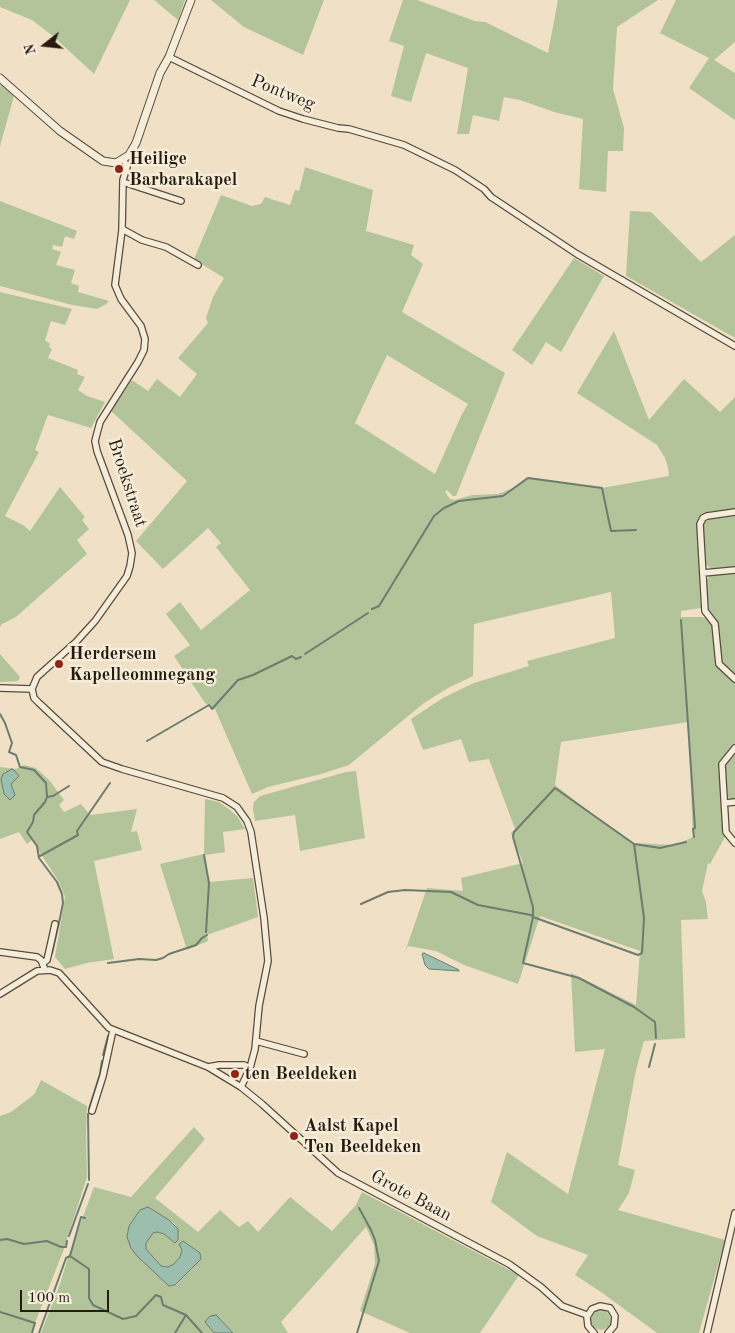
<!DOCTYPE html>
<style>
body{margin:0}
#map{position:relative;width:735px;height:1333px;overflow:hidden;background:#f0e1c6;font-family:"Old Standard TT",serif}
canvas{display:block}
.north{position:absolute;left:20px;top:20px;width:50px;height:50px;-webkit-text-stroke:4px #f5ecda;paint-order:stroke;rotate:254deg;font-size:14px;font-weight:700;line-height:20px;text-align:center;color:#251b0f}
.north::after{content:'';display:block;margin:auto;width:18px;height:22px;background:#251b0f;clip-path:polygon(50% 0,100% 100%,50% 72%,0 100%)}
.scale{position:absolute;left:20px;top:1290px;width:89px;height:22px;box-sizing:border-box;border:2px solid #251b0f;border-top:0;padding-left:6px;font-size:15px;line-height:18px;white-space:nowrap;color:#251b0f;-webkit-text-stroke:4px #f5ecda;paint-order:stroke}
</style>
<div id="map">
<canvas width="735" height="1333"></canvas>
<div class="north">N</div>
<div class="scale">100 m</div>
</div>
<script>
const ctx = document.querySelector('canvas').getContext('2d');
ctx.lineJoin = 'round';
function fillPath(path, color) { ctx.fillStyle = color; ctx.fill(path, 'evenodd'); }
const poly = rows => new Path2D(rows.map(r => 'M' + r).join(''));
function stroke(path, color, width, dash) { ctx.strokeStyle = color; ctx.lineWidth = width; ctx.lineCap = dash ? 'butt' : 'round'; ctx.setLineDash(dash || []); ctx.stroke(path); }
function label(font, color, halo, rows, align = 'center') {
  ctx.font = font + ' "Old Standard TT",serif'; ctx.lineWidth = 5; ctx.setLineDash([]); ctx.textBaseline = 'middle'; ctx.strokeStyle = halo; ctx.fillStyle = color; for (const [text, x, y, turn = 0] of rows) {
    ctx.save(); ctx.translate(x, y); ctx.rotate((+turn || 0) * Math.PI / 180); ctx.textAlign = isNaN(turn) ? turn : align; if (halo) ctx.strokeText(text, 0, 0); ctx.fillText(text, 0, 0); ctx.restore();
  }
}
fillPath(poly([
 [0,0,130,0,94,74,53,36,32,20,0,7],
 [154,0,185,0,178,20],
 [211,0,324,0,303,55,244,27],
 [403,0,417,0,475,21,485,22,548,53,558,0,658,0,617,27,613,89,624,128,623,151,608,151,606,192,579,189,583,119,554,112,520,100,504,97,499,121,473,115,469,134,457,134,468,68,426,53,411,102,391,96,404,46,389,41],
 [676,0,735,0,735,42,714,60,735,73,735,120,689,88,709,58,660,33],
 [1,84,14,96,0,146,0,87],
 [305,167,373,190,366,231,414,245,411,255,423,264,402,312,505,373,456,496,453,496,447,490,445,492,450,499,455,500,472,495,498,494,513,488,527,477,602,488,669,476,668,468,665,458,657,445,577,393,614,331,649,420,684,379,720,412,735,397,735,509,726,511,708,513,698,519,701,608,681,611,681,617,702,617,709,619,713,627,717,665,735,682,735,743,718,764,725,837,710,864,708,863,702,891,706,902,708,919,681,920,685,1038,644,1041,636,1070,618,1165,635,1170,629,1193,618,1210,725,1240,699,1333,657,1333,601,1292,575,1275,588,1255,537,1236,491,1202,507,1152,568,1194,605,1049,575,1052,571,973,636,1005,640,951,540,916,518,984,464,965,436,951,408,946,405,952,427,888,463,891,461,878,523,863,511,833,515,829,489,759,469,762,461,739,423,750,411,719,443,698,474,683,529,666,527,661,615,638,611,592,474,624,473,676,448,688,424,703,349,765,321,774,268,787,252,794,215,709,205,703,174,656,190,645,166,614,180,602,201,630,250,590,216,547,221,543,208,528,163,569,136,541,187,481,111,411,132,380,148,391,157,379,180,397,197,374,178,358,208,323,206,318,213,297,224,278,194,259,221,195,252,206,261,204,265,197,290,205,295,190,299,191],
 [387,355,468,404,462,414,435,474,355,423],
 [688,722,693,837,675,845,634,843,591,813,555,785,561,742],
 [0,201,77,231,74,239,65,236,62,247,53,245,52,249,61,252,56,265,75,270,71,283,79,286,78,292,109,301,105,305,97,309,72,305,0,286],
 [630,211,651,212,701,262,735,235,735,338,626,276],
 [574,258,604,276,561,352,546,342,532,365,512,350],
 [0,292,72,309,65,325,51,321,45,340,50,344,49,347,52,349,48,358,78,370,77,374,85,377,78,390,87,396,105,402,91,428,48,415,35,450,39,452,5,516,23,525,30,531,60,487,85,517,82,520,89,529,77,540,87,554,16,617,2,624,0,627],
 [735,514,735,567,712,569,705,564,702,525,710,518],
 [735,574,735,675,723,665,720,658,717,625,709,612,706,582,710,575],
 [0,654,20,677,18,681,0,682],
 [735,751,735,799,731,800,726,795,724,767],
 [24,765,36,768,50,781,64,800,59,805,64,812,81,804,90,815,137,809,131,832,137,831,142,850,94,861,114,959,87,963,65,969,55,957,65,897,59,882,32,840,27,844,19,832,0,839,0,767,16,769],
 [356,771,365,838,300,851,295,815,255,821,253,809,254,802,260,796,346,772],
 [205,799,219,802,230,810,237,816,245,829,223,832,225,852,205,855,209,882,253,878,258,917,207,935,208,941,187,950,160,864,204,854],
 [41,1080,87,1106,86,1132,87,1177,64,1249,31,1333,0,1333,0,1116,11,1112,32,1096,35,1093],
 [194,1127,205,1139,155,1198,198,1232,220,1210,239,1227,248,1221,258,1232,290,1197,332,1231,356,1205,362,1192,519,1275,480,1333,410,1333,360,1311,375,1264,374,1245,366,1227,281,1322,288,1333,41,1333,60,1284,68,1257,94,1187,131,1197],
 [148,1207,175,1224,178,1234,175,1243,164,1234,157,1232,153,1233,149,1238,146,1243,146,1249,161,1266,168,1267,174,1264,180,1257,183,1241,200,1253,201,1259,176,1285,169,1286,127,1237,129,1226,140,1210],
 '591 1320a10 10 0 1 1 20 0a10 10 0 1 1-20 0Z'
]), '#b3c49a');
const water = poly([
 [12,769,14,770,19,776,11,784,15,795,10,800,4,794,1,779,3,774,12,769],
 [424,953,459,970,459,971,429,969,425,965,422,954,424,953],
 [148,1207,169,1220,178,1229,178,1240,175,1243,164,1234,157,1232,153,1233,146,1243,146,1249,161,1266,168,1267,174,1264,180,1257,182,1250,179,1244,183,1241,200,1253,201,1259,175,1285,169,1286,137,1256,131,1248,127,1237,129,1226,140,1210,148,1207],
 [216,1315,233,1333,214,1333,205,1322,210,1316,216,1315]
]);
fillPath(water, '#9bbeaf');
stroke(water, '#6c7d6f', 1);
stroke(poly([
 [372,609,379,606,434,516,444,508,459,501,503,496,528,478,602,488,611,531,636,530],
 [681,620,695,828,693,829,694,837],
 [305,654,368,613],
 [0,714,5,723,12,743,9,752,16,755,20,767,34,770,46,783,47,797,45,802,34,815,33,822,27,832,37,846,39,858,57,882,62,894,63,903,60,918,52,953],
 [147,741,209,705,212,709,238,680,253,675,292,656,296,659,301,657],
 [47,797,53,796,69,786],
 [634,844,555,788,514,832,513,837,533,907,533,917,523,963,579,978,634,1007,655,1022,656,1038],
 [204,855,209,883,206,932],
 [40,856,78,835,77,831,110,783],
 [361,904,388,892,405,890,451,892,478,905,531,915,533,917,638,955,642,953,644,918,634,844,660,848,686,842],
 [108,963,139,959,156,960,163,958,169,954,196,945,202,938,207,935],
 [103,1055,108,1036],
 [649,1067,655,1044],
 [89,1109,100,1074,102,1061],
 [88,1114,89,1180],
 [69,1236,88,1184],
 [0,1240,7,1239,24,1244,47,1241,61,1247,66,1247,67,1241],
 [70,1256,89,1269,89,1298,93,1305,123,1319,136,1316,156,1295,161,1297,163,1305,186,1315],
 [0,1312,35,1323,32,1333],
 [39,1333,66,1258,70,1256,81,1217,85,1218],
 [175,1333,186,1315,202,1333],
 [357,1333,379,1261,375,1240,371,1230,359,1208]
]), '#6c7d6f', 2);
const minor = poly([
 [169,57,279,111,303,119,338,128,349,129,404,145,455,170,484,189,491,197,577,254,735,346],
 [123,182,181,201],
 [122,229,142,240,166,247,198,265],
 [735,512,707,516,703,518,700,524,705,611,715,624,719,664,735,679],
 [703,573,735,570],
 [0,688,32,689],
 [32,689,37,677,76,642,95,621,127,576,130,566,132,553,128,535,97,451,95,441,100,422,138,362,144,350,145,339,141,326,121,299,115,285,122,230,123,180,127,167,124,160],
 [32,689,34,698,39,703,102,762,122,769,223,798,237,807,247,821,251,832,264,918,268,961,259,1006,255,1049,250,1068,241,1087],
 [735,748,722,764,726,832,735,843],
 [725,803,735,802],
 [0,952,37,957,41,960,45,970],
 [43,963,47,960,50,947,55,924],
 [0,994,37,971,50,970,59,973,109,1028,208,1067,241,1087,262,1104,338,1173,509,1264,541,1287,562,1306,587,1315],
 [256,1041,304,1054],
 [208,1067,219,1065,244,1065,250,1068],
 [92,1111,103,1076,113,1030],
 [594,1333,588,1326,587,1317,592,1309,600,1306,610,1308,615,1316,614,1326,608,1333],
 [707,1333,735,1213]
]);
const tertiary = poly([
 [0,78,60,131,103,161,116,163,129,155,136,143,160,73,169,57,191,0]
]);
stroke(minor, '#584c3d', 8);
stroke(tertiary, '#584c3d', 9);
stroke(minor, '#f5ecda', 5.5);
stroke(tertiary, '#f5ecda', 7);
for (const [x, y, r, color] of [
 [119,169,5,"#8f2418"],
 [59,664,5,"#8f2418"],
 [235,1074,5,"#8f2418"],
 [294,1136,5,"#8f2418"]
]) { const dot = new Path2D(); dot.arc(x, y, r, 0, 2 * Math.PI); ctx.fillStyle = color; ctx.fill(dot); stroke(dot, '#f5ecda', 2); }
label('18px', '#251b0f', '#f5ecda', [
 ["Pontweg",283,93,22],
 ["Broekstraat",127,483,72],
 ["Grote Baan",411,1196,28]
]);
label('bold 18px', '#251b0f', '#f5ecda', [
 ["Heilige",129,159],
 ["Barbarakapel",129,180],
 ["Herdersem",69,654],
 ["Kapelleommegang",69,675],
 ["ten Beeldeken",245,1074],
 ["Aalst Kapel",304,1126],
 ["Ten Beeldeken",304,1147]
], 'left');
</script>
